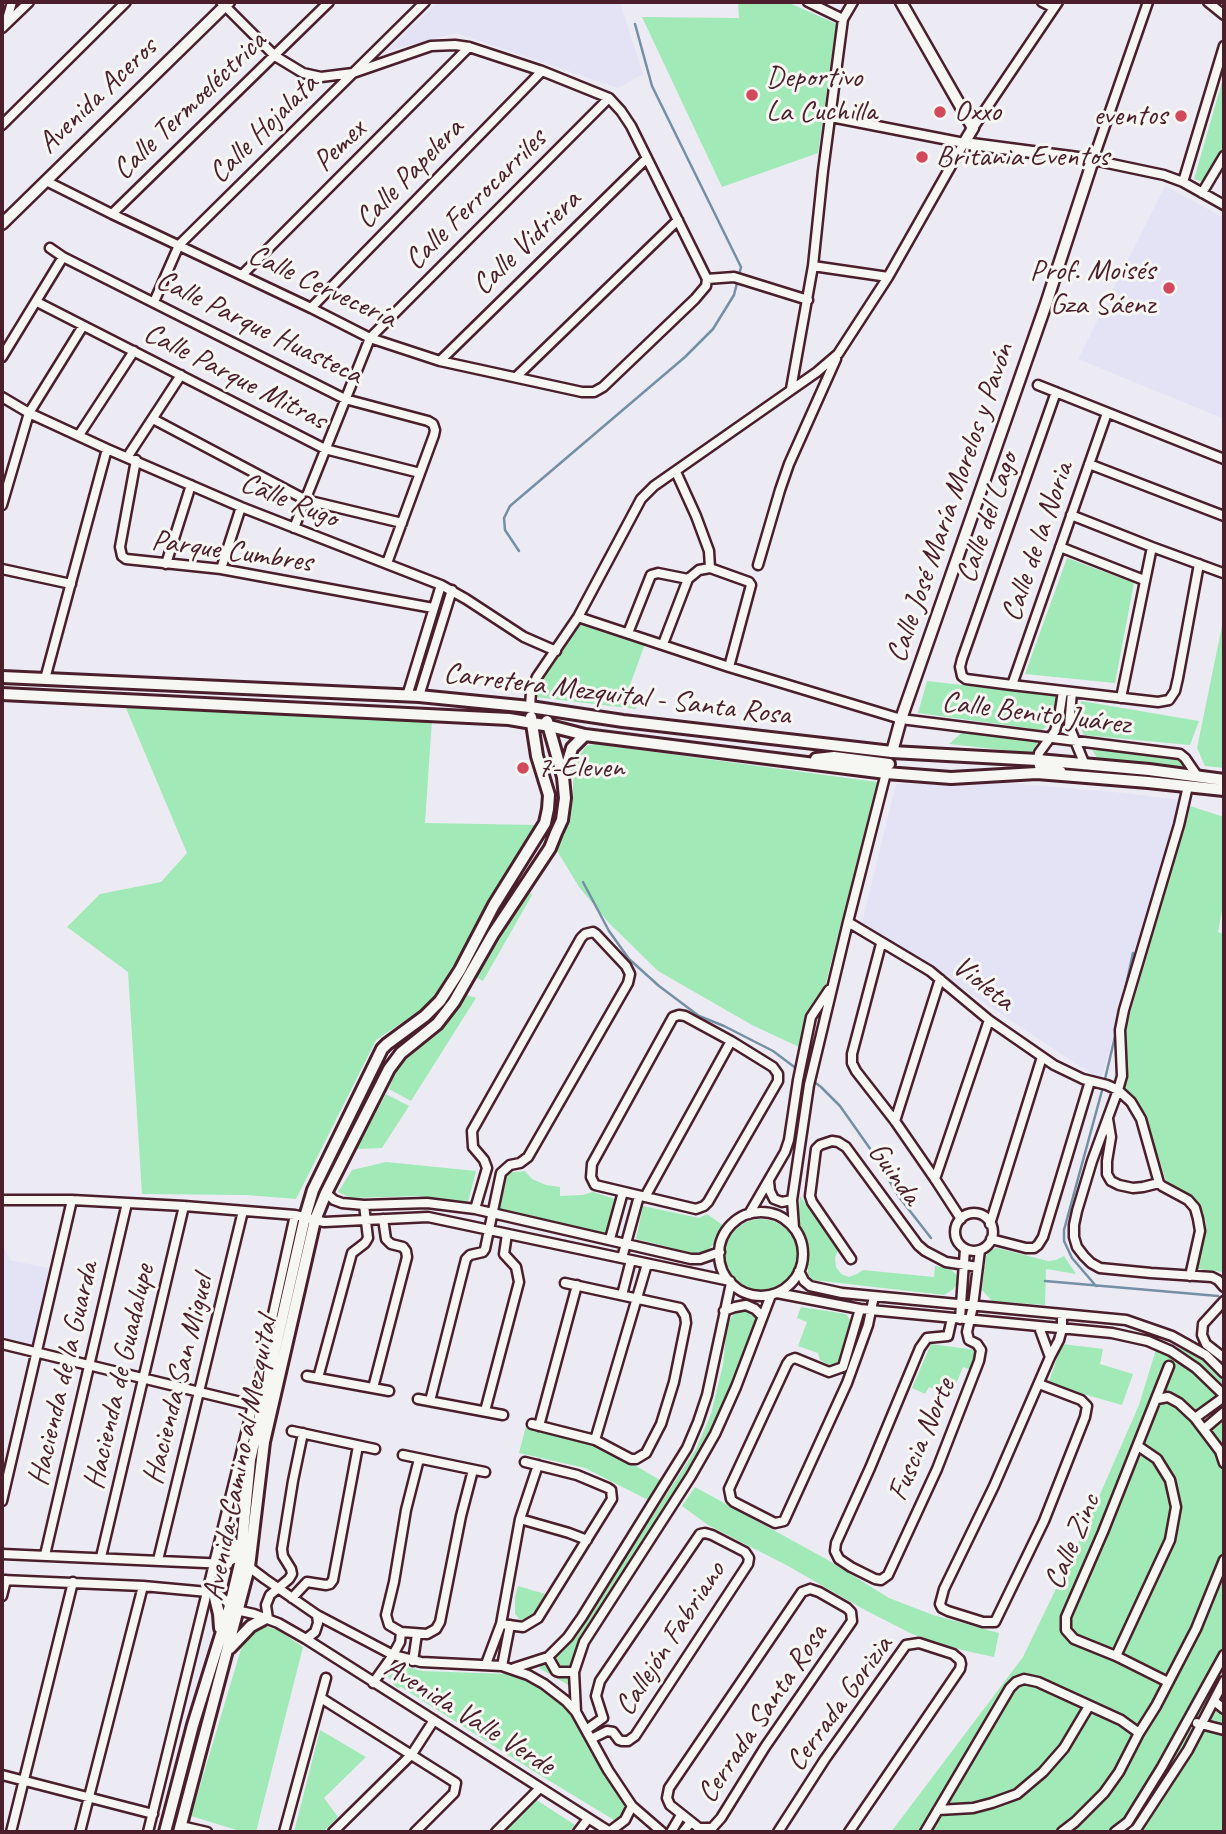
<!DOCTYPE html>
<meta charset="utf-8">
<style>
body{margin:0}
#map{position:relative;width:1226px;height:1834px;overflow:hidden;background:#ecebf4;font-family:Caveat,sans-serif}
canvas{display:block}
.frame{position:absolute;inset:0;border:4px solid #4a1f2b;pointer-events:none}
</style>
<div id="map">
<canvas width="1226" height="1834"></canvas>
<div class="frame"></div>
</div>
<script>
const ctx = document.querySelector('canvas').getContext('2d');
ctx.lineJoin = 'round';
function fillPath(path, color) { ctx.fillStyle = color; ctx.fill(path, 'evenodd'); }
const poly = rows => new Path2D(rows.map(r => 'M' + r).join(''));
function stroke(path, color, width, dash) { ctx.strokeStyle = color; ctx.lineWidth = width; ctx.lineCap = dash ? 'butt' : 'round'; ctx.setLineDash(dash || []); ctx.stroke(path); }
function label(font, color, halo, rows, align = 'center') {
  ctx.font = font + ' Caveat,sans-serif'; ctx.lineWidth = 6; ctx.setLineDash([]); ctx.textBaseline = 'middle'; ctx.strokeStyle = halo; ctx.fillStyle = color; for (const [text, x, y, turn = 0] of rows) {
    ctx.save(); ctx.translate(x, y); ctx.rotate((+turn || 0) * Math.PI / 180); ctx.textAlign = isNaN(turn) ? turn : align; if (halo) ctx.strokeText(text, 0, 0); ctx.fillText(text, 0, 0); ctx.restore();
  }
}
fillPath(poly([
 [438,2,620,2,643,74,618,88,456,33,387,51],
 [1165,186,1224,218,1224,419,1078,359],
 [1008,783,1125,793,1180,800,1101,1080,862,922,896,784],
 [2,1244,10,1260,52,1269,34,1345,2,1337]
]), '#e4e3f6');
fillPath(poly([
 [738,2,787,2,839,25,834,38,818,153,722,187,642,17,739,18],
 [1224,75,1224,148,1203,182,1194,179],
 [1067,558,1134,583,1115,683,1025,674],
 [1224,616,1224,768,1205,766,1197,748],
 [581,623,645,644,627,693,640,697,636,709,535,697,544,675],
 [927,681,1057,696,1055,720,1042,730,918,713],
 [1081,701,1199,721,1190,745,1084,735,1077,721],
 [126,708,432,719,425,823,537,825,430,1004,376,1040,296,1199,246,1195,142,1194,128,972,67,927,100,894,161,882,187,853],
 [966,729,1040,740,1031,753,949,744],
 [595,744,877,782,824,990,806,1017,799,1047,752,1025,658,971,609,923,579,887,556,849,573,790,574,764,586,746],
 [1091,748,1181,757,1187,770,1099,761],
 [1190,806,1224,817,1224,900,1218,932,1224,934,1224,1272,1198,1269,1206,1223,1195,1199,1166,1181,1150,1132,1140,1109,1125,1090,1125,1031],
 [528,890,532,895,483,981,475,977],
 [467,995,476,998,411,1101,389,1089,394,1074,415,1049,443,1026],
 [386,1094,409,1106,382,1148,356,1149],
 [386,1162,476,1171,468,1202,418,1196,351,1198,338,1192,352,1170],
 [525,1171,532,1179,546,1185,560,1187,560,1196,582,1195,593,1192,615,1199,605,1234,497,1209,506,1173],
 [800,1196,838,1250,835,1258,836,1267,841,1274,849,1277,857,1274,863,1270,934,1277,935,1266,949,1268,955,1273,958,1279,957,1285,952,1290,944,1295,813,1280,808,1275,807,1243,798,1223],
 [643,1206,699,1218,707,1214,724,1226,718,1240,706,1252,690,1254,669,1247,636,1239],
 '725 1255a36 36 0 1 1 72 0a36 36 0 1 1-72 0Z',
 [997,1248,1048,1261,1056,1260,1064,1256,1076,1274,1046,1269,1045,1305,992,1301,982,1290,986,1256,990,1250],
 [801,1307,846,1314,850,1320,851,1330,842,1358,837,1364,829,1365,820,1360,818,1353,798,1346,807,1322,797,1318],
 [749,1311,755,1318,756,1326,706,1445,647,1538,591,1623,580,1650,570,1686,539,1668,544,1661,553,1658,564,1649,577,1636,638,1538,696,1449,711,1414,723,1365,727,1324,735,1312],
 [1158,1343,1224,1360,1224,1832,891,1832,1023,1657,1084,1531,1139,1405],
 [931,1344,976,1350,971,1370,963,1367,951,1396,929,1387,925,1394,912,1388],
 [1062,1344,1103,1349,1100,1364,1133,1374,1122,1405,1048,1384],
 [526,1426,555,1434,590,1442,626,1460,663,1482,652,1502,585,1468,519,1453],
 [695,1487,826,1559,889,1598,933,1615,999,1633,994,1657,962,1650,912,1634,865,1610,788,1566,708,1525,682,1506],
 [518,1586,545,1594,535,1617,527,1620,521,1621,515,1614,515,1597],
 [257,1624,278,1630,303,1647,256,1832,243,1832,191,1816,244,1639],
 [394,1663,422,1671,506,1674,539,1683,561,1700,570,1712,596,1759,623,1800,624,1807,622,1816,614,1820,543,1777,401,1687,397,1688,388,1677,390,1669],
 [320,1730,366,1757,324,1798,338,1817,323,1832,294,1832],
 [535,1799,575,1825,569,1832,508,1832,503,1828]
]), '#a1e9b6');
stroke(poly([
 [519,551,505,530,504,518,510,506,685,357,713,329,734,295,741,267,652,86,635,24],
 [583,882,609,931,629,959,659,986,699,1016,724,1026,773,1051,821,1087,840,1106,871,1150,899,1197,931,1238],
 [1122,1004,1133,953],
 [1105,1079,1117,1028],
 [1045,1281,1218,1296],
 [1096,1286,1072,1258,1064,1241,1064,1230,1103,1087]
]), '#758fa4', 2.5);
const minor = poly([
 [221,2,275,56,303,73,321,77,353,73,431,46,455,45,469,47,542,71,609,98,621,111,631,126,707,279],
 [808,2,843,19],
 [1042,2,1054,8],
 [1148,2,1093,160,1164,175,1183,182,1224,205],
 [1208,2,1224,15],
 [6,23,12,2],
 [2,28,29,2],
 [2,125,126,2],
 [973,128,1058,2],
 [46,181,112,214,311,308,370,338,440,361,582,392,594,392,603,387,695,299,706,286,707,279],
 [1183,182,1224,46],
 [1202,193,1224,156],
 [112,214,329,2],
 [50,248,63,257,345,399,428,421,433,424,435,430,434,435,387,563],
 [813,266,888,277],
 [242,275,469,47],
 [707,279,734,277,808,300],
 [37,302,325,449,420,473],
 [154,302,179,245,425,2],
 [311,308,542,71],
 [2,357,63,257],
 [440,361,647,158],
 [516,377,678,220],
 [1038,385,1224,459],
 [791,389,813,266,823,171,843,19,853,2],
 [1056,392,962,659,960,667,962,676,966,679,1012,685,1158,702,1169,700,1175,691,1178,678,1199,564],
 [2,397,29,413,107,449,241,507,441,585,466,599,524,637,556,651],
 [153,419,306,500,402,523],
 [79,435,134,351],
 [128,456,181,375],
 [136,460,120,547,122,556,126,559,221,569,433,608],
 [1089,464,1224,516],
 [676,472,696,516,709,551,710,568],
 [2,505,29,413,83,326],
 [1071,515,1152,547,1223,573],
 [294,528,370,338,609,98],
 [1060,547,1144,580],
 [166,564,191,485],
 [758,565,780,490,789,464,836,359],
 [2,569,71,584],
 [221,569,241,507],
 [578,617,729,667,901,719,1180,754,1185,758,1198,777],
 [628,633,651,575,658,573,688,579],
 [663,644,688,579,699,570,710,568,749,582,751,585,729,667],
 [45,679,107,449],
 [1012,685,1107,413],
 [1072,692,1069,726,1085,765],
 [407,696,441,585],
 [419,696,452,590],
 [1121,698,1152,547],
 [530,707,531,692,537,677,578,617,641,499,654,486,817,372,838,354,888,277,964,143,831,117],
 [1061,771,1039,766,1038,760,1039,753,1055,731,1059,717,1063,691],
 [1188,786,1179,825,1124,1010,1120,1030,1122,1076,1118,1090,1092,1161,1077,1211,1074,1225,1074,1237,1077,1247,1084,1256,1091,1263,1100,1268,1151,1273,1212,1277,1218,1280,1224,1287],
 [848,922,930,971,989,1020,1054,1065,1083,1079,1107,1085,1118,1090,1131,1102,1141,1119,1159,1183,1162,1186,1188,1200,1195,1208,1198,1219,1200,1231,1190,1276],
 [881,944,852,1054,852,1063,856,1071,895,1121,935,1179,961,1219],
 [679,1015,685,1016,731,1041,773,1067,778,1074,778,1081,708,1202,704,1206,696,1209,595,1185,591,1177,592,1164,673,1017,679,1015],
 [1108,1119,1111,1137,1107,1161,1107,1174,1111,1181,1119,1185,1133,1188,1143,1187,1159,1183],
 [895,1121,940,979],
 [935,1179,989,1020],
 [769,1182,770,1191,774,1199,782,1202,792,1200],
 [326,1193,334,1200,342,1203,364,1205,427,1203,475,1209,691,1259,700,1259,720,1252],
 [645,1197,731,1041],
 [2,1200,72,1200,184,1206,295,1215,324,1222,428,1217,730,1281],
 '719 1254a42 42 0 1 1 84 0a42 42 0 1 1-84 0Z',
 '955 1232a19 19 0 1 1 38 0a19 19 0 1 1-38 0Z',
 [749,1214,785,1152,789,1140,798,1080,811,1017,829,990],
 [990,1224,1042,1057],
 [794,1228,792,1200,809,1085,848,922,887,769],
 [610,1239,623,1192],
 [991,1239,1026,1248,1034,1248,1038,1245,1043,1237,1090,1081],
 [622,1258,639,1196],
 [851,1259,812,1202,810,1196,816,1149,820,1145,832,1141,838,1142,846,1147,918,1245,925,1251,946,1262,978,1267],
 [799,1271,804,1281,810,1286,842,1293,1126,1320,1172,1336,1206,1355,1224,1373],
 [777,1293,860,1309,1112,1333,1148,1341,1171,1351,1196,1368,1224,1395],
 [622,1295,631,1260],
 [1224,1301,1203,1324,1202,1335,1206,1344,1224,1358],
 [860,1309,843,1367,829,1372,795,1358,790,1360,787,1364,729,1489,731,1499,734,1502,775,1523,784,1521,847,1383,868,1325,874,1296],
 [724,1311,735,1307,746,1305,755,1309,762,1316],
 [952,1318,948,1336,927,1338,920,1348,870,1468,836,1543,835,1551,839,1559,851,1567,875,1579,881,1580,888,1575,937,1469,979,1361,981,1350,977,1344,969,1340,967,1332,973,1306,980,1250],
 [960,1319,965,1249],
 [1039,1327,1050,1357],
 [2,1344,253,1405],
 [307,1376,389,1391],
 [318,1378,352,1253,365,1243,368,1238,364,1205],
 [1039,1384,1081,1400,1087,1406,1085,1417,1044,1521,995,1622,983,1622,948,1611,942,1608,940,1604,944,1589,994,1486,1050,1357,1059,1340,1062,1329,1062,1315],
 [373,1388,407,1257,406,1251,403,1247,391,1244,386,1239,383,1219],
 [418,1399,503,1415],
 [1157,1399,1168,1397,1179,1403,1195,1418,1220,1451,1224,1463],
 [430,1401,466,1259,470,1255,483,1252,485,1249,501,1173,510,1165,520,1163,528,1157,628,983,630,974,626,966,596,934,593,932,585,934,581,938,472,1131,473,1147,484,1160,487,1168,475,1209],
 [485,1411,519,1282,516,1267,504,1254,507,1234],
 [1195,1418,1224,1397],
 [532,1424,595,1440,631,1459,636,1459,646,1453,661,1424,674,1382,686,1323,685,1316,680,1308,565,1283],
 [539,1426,577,1285],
 [1204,1429,1224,1412],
 [292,1431,375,1449],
 [595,1440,647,1264],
 [403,1455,485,1472],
 [419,1459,406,1510,394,1582,386,1615,389,1625,401,1632,427,1634,436,1629,440,1622,461,1516,473,1470],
 [2,1501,72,1200],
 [520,1519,569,1533,587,1540],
 [2,1554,228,1564],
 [45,1555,127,1203],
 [101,1557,184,1206],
 [158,1560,243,1211],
 [245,1566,249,1567,265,1579,317,1615,393,1655,421,1662,502,1666,528,1675,544,1684,566,1701,576,1712,608,1770,632,1806,662,1832],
 [2,1580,143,1586,208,1592,219,1595,236,1610,254,1614,278,1623,306,1639,610,1832],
 [810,1589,819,1592,847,1608,851,1612,852,1621,765,1747,721,1818,712,1828,699,1828,670,1805,667,1798,669,1788,802,1592,810,1589],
 [2,1596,6,1580],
 [292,1598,307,1582,326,1585,330,1584,333,1580,358,1446],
 [268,1619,266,1605,270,1595,289,1579,292,1574,291,1569,283,1556,282,1549,293,1481,303,1433],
 [501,1624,523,1627,538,1618,612,1499,611,1490,608,1488,577,1475,525,1462],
 [306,1639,315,1632,318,1623,317,1615],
 [1116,1656,1170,1540,1176,1507,1170,1480,1157,1459,1138,1446],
 [548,1657,556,1671,559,1672,574,1672],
 [413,1661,417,1634],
 [486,1664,501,1624,520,1519,538,1465],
 [502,1666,510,1625],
 [514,1668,548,1657,568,1637,582,1617,687,1448,698,1422,707,1395,731,1283],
 [1168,1682,1116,1656,1074,1639,1066,1630,1066,1617,1103,1532,1169,1366],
 [373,1683,393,1655,400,1642,401,1632],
 [321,1698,456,1783,454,1793,415,1832],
 [1214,1701,1224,1709],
 [576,1712,574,1672,584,1642,691,1476,715,1434,736,1387,771,1295],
 [1197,1723,1224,1730],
 [586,1730,603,1718,596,1696,600,1681,700,1534,705,1533,712,1535,745,1552,749,1558,748,1564,635,1736,628,1741,622,1741,619,1740,613,1732,607,1731,591,1739],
 [2,1775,153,1814],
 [938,1810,973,1808,992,1803,1017,1794,1043,1772,1064,1748,1089,1706],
 [181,1826,207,1832],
 [11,1832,73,1582],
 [80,1832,143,1586],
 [148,1832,253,1405,295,1215],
 [284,1832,326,1678],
 [333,1832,412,1754,434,1720],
 [496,1832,540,1788],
 [578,1832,588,1819],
 [609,1832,625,1820,632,1806],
 [671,1832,681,1815],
 [683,1832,691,1822],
 [778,1832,825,1759,906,1645,919,1643,953,1654,960,1660,961,1664,960,1669,849,1832],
 [925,1832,1010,1688,1016,1682,1024,1679,1038,1682,1121,1720,1139,1733],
 [1062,1832,1075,1822,1104,1793,1119,1772,1139,1733,1156,1706,1196,1629,1224,1560],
 [1115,1832,1128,1822,1162,1767,1224,1655],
 [1132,1832,1137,1828,1188,1750,1224,1681]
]);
const tertiary = poly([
 [2,224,229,2],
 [892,752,901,719,1046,304,1093,160,964,143,973,128,901,2]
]);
const secondary = poly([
 [2,677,419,696,530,707,623,721,892,752,1038,760,1149,770,1224,780],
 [2,694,509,719,550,726,585,735,886,773,951,778,1037,773,1148,782,1224,790],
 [816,759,834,757,889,764],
 [564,775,572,748,585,735],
 [223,1564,233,1558,236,1552,236,1545],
 [214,1593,219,1614,220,1628],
 [230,1648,251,1626,266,1618],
 [165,1832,193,1725,230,1606,240,1564,250,1460,305,1217,313,1190,382,1049,387,1044,425,1016,440,1001,460,970,494,905,545,823,548,809,549,795,537,756,531,717],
 [179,1832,249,1567,264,1442,315,1220,326,1193,389,1069,401,1053,437,1024,454,1002,493,934,550,848,556,833,562,820,565,798,563,777,547,721]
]);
stroke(minor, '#4a1f2b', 13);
stroke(tertiary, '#4a1f2b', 15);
stroke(secondary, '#4a1f2b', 16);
stroke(minor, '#f6f6f2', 8);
stroke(tertiary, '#f6f6f2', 10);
stroke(secondary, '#f6f6f2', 10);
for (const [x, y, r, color] of [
 [752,95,7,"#d1495b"],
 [940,112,7,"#d1495b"],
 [1181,116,7,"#d1495b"],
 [922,157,7,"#d1495b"],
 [1169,288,7,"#d1495b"],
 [523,768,7,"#d1495b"]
]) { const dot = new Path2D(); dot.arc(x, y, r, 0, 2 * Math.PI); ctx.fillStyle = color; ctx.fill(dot); stroke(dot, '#f6f6f2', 2.5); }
label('30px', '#4a1f2b', '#f6f6f2', [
 ["Deportivo",766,78],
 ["La Cuchilla",766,112],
 ["Oxxo",954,112],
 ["eventos",1167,116,"right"],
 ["Britania Eventos",936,157],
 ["Prof. Moisés",1155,271,"right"],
 ["Gza Sáenz",1155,305,"right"],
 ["7-Eleven",537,768]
], 'left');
label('30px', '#4a1f2b', '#f6f6f2', [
 ["Avenida Aceros",98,96,-44],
 ["Calle Termoeléctrica",190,106,-44],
 ["Calle Hojalata",264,129,-45],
 ["Pemex",340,146,-45],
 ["Calle Papelera",410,174,-46],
 ["Calle Ferrocarriles",476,200,-45],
 ["Calle Vidriera",527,243,-44],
 ["Calle Cervecería",322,287,25],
 ["Calle Parque Huasteca",259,328,26],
 ["Calle Parque Mitras",235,377,27],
 ["Calle Rugo",289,501,22],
 ["Calle José María Morelos y Pavón",951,503,-71],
 ["Calle del Lago",988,518,-71],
 ["Calle de la Noria",1038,542,-71],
 ["Parque Cumbres",232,552,8],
 ["Carretera Mezquital - Santa Rosa",617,695,7],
 ["Calle Benito Juárez",1036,714,7],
 ["Violeta",983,984,38],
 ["Guinda",894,1174,54],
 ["Hacienda de la Guarda",64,1374,-77],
 ["Hacienda de Guadalupe",120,1377,-77],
 ["Hacienda San Miguel",179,1380,-76],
 ["Fuscia Norte",922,1440,-67],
 ["Avenida Camino al Mezquital",241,1459,-79],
 ["Calle Zinc",1073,1542,-67],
 ["Callejón Fabriano",671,1639,-57],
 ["Cerrada Gorizia",840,1704,-54],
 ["Cerrada Santa Rosa",763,1714,-56],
 ["Avenida Valle Verde",469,1717,32]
]);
</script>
